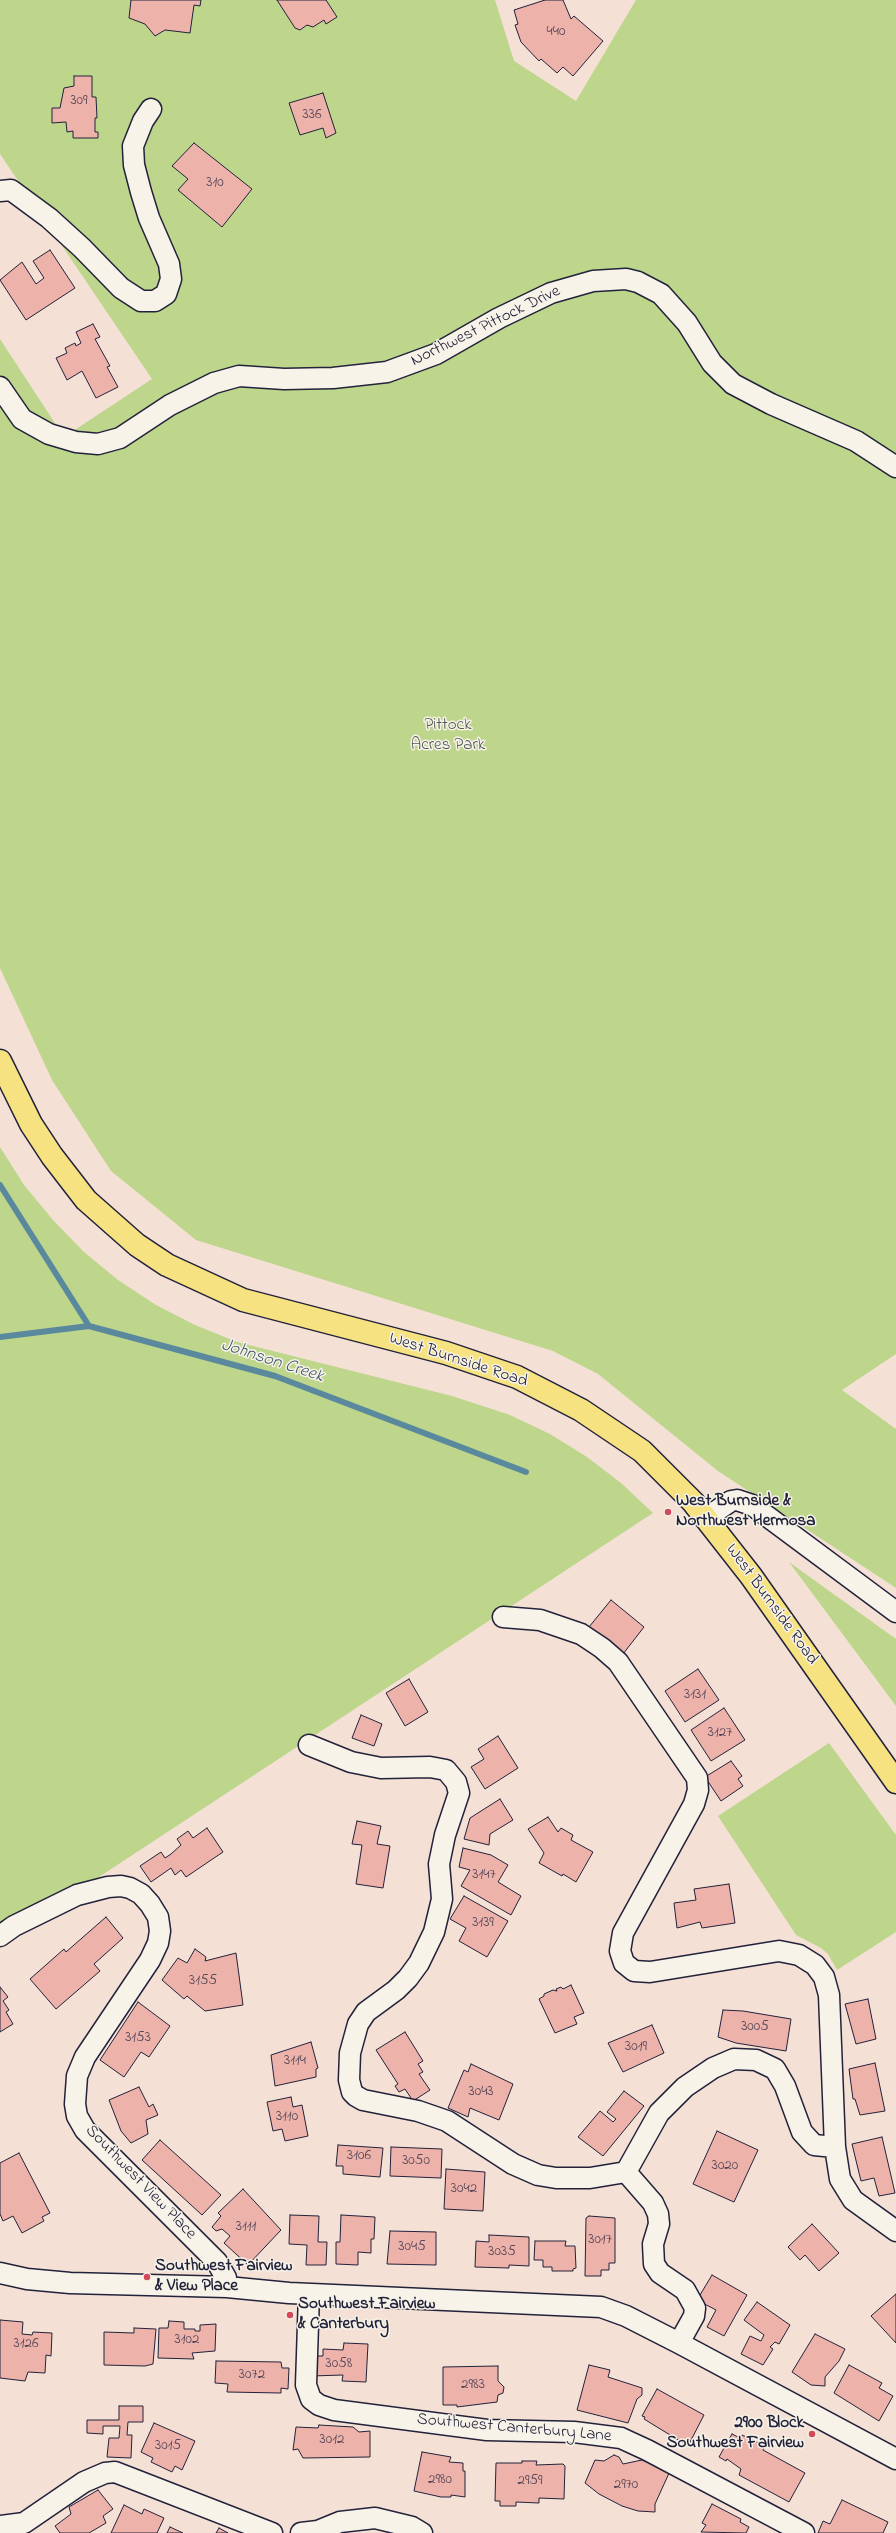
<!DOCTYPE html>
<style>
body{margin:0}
canvas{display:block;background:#f4e0d5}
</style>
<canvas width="896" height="2533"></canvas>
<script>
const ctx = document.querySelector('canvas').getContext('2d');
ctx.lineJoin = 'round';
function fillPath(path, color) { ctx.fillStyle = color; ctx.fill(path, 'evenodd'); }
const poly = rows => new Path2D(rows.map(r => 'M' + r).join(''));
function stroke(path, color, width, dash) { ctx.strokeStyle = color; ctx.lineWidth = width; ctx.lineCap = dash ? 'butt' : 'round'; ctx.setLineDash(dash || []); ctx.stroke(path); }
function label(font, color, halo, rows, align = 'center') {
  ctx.font = font + ' "Indie Flower",sans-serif'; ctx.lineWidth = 3; ctx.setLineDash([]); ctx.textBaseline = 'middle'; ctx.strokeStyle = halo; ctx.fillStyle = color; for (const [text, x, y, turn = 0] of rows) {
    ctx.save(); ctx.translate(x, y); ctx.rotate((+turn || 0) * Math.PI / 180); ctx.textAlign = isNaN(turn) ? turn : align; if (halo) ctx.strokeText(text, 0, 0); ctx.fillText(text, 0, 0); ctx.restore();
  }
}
fillPath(poly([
 [0,0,495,0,514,61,576,101,636,0,896,0,896,1354,842,1390,896,1429,896,1588,718,1471,598,1374,553,1351,196,1240,111,1171,52,1080,0,968,0,339,64,437,152,379,0,154],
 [0,1147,24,1185,53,1220,84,1252,118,1280,156,1305,195,1325,237,1342,452,1396,510,1415,550,1434,587,1457,621,1483,653,1513,0,1942],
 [789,1562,896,1639,896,1706],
 [829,1743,896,1835,896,1932,837,1970,828,1954,821,1948,796,1935,718,1816]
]), '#bdd68c');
stroke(poly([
 [0,1185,89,1326],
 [0,1337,89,1326,275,1376,526,1472]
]), '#5a899d', 6);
const building = poly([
 [131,0,201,0,200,6,194,5,190,33,165,30,155,36,145,24,129,18,131,0],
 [277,0,326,0,337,17,326,24,324,20,313,27,307,25,300,30,295,28,277,0],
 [545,0,563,0,571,19,574,16,603,41,573,76,563,67,557,73,541,59,539,61,521,42,515,25,518,24,514,10,545,0],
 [74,76,92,76,92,97,96,97,97,118,95,118,95,132,98,132,98,138,73,138,73,131,67,132,66,122,52,123,52,108,60,108,64,88,74,86,74,76],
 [323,93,336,133,326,138,323,128,300,135,289,103,323,93],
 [194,143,252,189,222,227,178,190,188,179,172,166,194,143],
 [50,250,75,288,26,320,0,280,22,262,36,284,44,278,33,261,50,250],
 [93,324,100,337,95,339,110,366,107,367,118,387,96,398,82,371,67,380,56,358,67,353,65,348,75,343,76,346,81,343,76,332,93,324],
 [611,1600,644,1627,623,1654,589,1627,611,1600],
 [698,1669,719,1700,685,1722,665,1691,698,1669],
 [409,1679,428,1712,405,1726,386,1693,409,1679],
 [724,1708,745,1740,711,1761,691,1730,724,1708],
 [361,1715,382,1724,374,1746,352,1738,361,1715],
 [498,1736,518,1768,485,1789,471,1767,484,1759,478,1749,498,1736],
 [731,1761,742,1776,738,1779,743,1786,721,1801,705,1777,731,1761],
 [500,1799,513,1820,490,1834,489,1845,464,1839,470,1818,500,1799],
 [548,1817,558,1832,561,1828,573,1835,571,1840,593,1852,576,1882,563,1874,562,1876,539,1863,544,1853,528,1829,548,1817],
 [357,1821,381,1826,377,1844,390,1846,383,1888,356,1884,362,1845,352,1844,357,1821],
 [207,1828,223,1852,186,1877,181,1870,175,1875,171,1868,151,1882,140,1866,161,1852,165,1858,171,1854,181,1845,177,1839,188,1831,193,1838,207,1828],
 [463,1848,491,1855,508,1865,498,1882,521,1896,511,1915,461,1886,470,1870,459,1867,463,1848],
 [729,1884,735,1923,702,1928,700,1922,677,1928,674,1903,696,1900,694,1889,729,1884],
 [464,1896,508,1921,487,1957,459,1941,466,1928,450,1919,464,1896],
 [106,1917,123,1938,94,1964,100,1971,56,2009,30,1979,64,1949,66,1952,106,1917],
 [195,1949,206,1957,205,1961,236,1953,243,2005,205,2011,187,1996,184,1999,162,1980,178,1958,187,1963,195,1949],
 [571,1985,584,2013,574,2017,577,2024,555,2033,539,1999,544,1996,544,1994,553,1990,557,1991,556,1989,561,1987,563,1989,571,1985],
 [0,1987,8,1997,3,2001,9,2010,6,2012,13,2024,0,2032,0,1987],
 [868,1999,876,2039,856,2044,845,2004,868,1999],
 [138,2002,170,2026,149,2057,141,2052,124,2077,100,2060,138,2002],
 [723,2010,743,2011,791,2019,786,2051,736,2043,718,2037,723,2010],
 [652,2025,664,2053,623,2072,608,2043,652,2025],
 [405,2032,423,2061,418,2064,423,2072,419,2074,430,2090,413,2101,405,2089,399,2092,395,2086,398,2084,376,2050,405,2032],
 [311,2042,318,2068,316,2069,316,2077,275,2086,271,2055,311,2042],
 [875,2063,885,2111,860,2115,855,2099,853,2099,849,2069,875,2063],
 [471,2064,513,2084,499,2120,470,2108,468,2117,448,2108,464,2070,468,2072,471,2064],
 [139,2087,149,2107,153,2104,158,2115,146,2120,148,2134,131,2143,121,2131,109,2100,139,2087],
 [624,2091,644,2106,603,2156,578,2137,600,2111,613,2122,616,2119,607,2112,624,2091],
 [291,2097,293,2107,302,2105,308,2136,285,2141,282,2129,273,2131,267,2102,291,2097],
 [717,2131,758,2150,734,2202,693,2184,717,2131],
 [882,2137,895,2193,879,2196,874,2178,861,2181,852,2144,882,2137],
 [160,2140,221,2195,202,2215,142,2160,160,2140],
 [338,2145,383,2148,380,2177,343,2174,343,2166,336,2166,338,2145],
 [391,2147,442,2149,441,2178,390,2176,391,2147],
 [19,2153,50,2213,42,2217,44,2221,22,2233,13,2216,3,2221,0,2214,0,2163,19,2153],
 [446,2169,485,2172,483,2211,444,2209,446,2169],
 [243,2189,281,2230,248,2265,224,2243,230,2236,222,2229,216,2231,212,2227,221,2216,218,2213,243,2189],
 [290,2215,319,2216,318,2242,327,2242,326,2265,306,2265,307,2245,289,2244,290,2215],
 [341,2215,375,2217,374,2239,371,2239,371,2253,358,2252,358,2265,336,2264,336,2242,340,2242,341,2215],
 [589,2216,615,2218,615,2263,609,2263,609,2270,601,2270,601,2276,585,2276,586,2218,589,2216],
 [812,2224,839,2253,819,2271,805,2255,800,2260,788,2247,812,2224],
 [390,2231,436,2232,436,2265,387,2264,390,2231],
 [489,2235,529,2237,529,2266,509,2265,509,2268,475,2267,476,2241,489,2242,489,2235],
 [535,2241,566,2241,565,2246,575,2246,576,2268,573,2269,573,2271,552,2271,552,2267,543,2267,543,2260,534,2260,535,2241],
 [712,2275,747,2295,724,2336,707,2327,716,2310,697,2300,712,2275],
 [896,2294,896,2343,871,2316,896,2294],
 [757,2302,790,2325,779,2344,775,2342,770,2347,773,2349,763,2365,741,2354,750,2336,761,2341,764,2335,744,2320,757,2302],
 [0,2320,23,2322,22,2334,32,2335,33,2332,52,2333,51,2356,46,2355,45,2373,28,2372,25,2381,0,2378,0,2320],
 [169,2321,184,2322,184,2329,195,2329,195,2331,200,2331,200,2325,216,2324,215,2351,192,2353,194,2359,158,2358,159,2328,168,2328,169,2321],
 [134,2328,156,2329,153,2364,145,2366,104,2365,104,2332,134,2333,134,2328],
 [815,2334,845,2349,839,2361,825,2377,825,2386,811,2385,792,2372,815,2334],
 [344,2343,368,2344,366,2382,342,2381,343,2375,311,2376,312,2356,323,2356,323,2349,343,2350,344,2343],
 [216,2361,281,2362,282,2368,289,2368,288,2389,281,2388,281,2393,227,2392,228,2384,215,2383,216,2361],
 [589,2365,610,2370,608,2377,642,2388,642,2395,637,2399,628,2423,577,2410,589,2365],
 [849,2365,882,2383,879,2388,893,2396,879,2421,834,2393,849,2365],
 [498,2366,498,2381,504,2387,503,2393,498,2395,497,2402,457,2407,457,2405,443,2405,443,2367,498,2366],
 [657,2389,704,2415,688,2446,644,2419,645,2417,642,2416,657,2389],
 [119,2406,143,2406,143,2422,128,2422,127,2435,132,2435,131,2458,107,2457,109,2438,119,2438,120,2426,103,2426,103,2434,87,2433,87,2420,119,2420,119,2406],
 [154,2423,195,2441,182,2470,175,2466,172,2472,151,2462,153,2458,141,2452,154,2423],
 [319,2425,353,2427,359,2432,370,2431,370,2457,303,2458,298,2449,293,2450,296,2427,318,2428,319,2425],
 [732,2434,740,2438,742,2435,765,2446,763,2450,805,2473,789,2502,739,2475,741,2469,727,2459,726,2461,719,2457,732,2434],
 [422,2452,451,2457,449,2462,463,2463,463,2471,465,2471,465,2497,451,2495,451,2497,441,2497,414,2491,422,2452],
 [614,2455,619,2457,623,2464,642,2460,670,2471,655,2504,655,2512,638,2511,622,2506,599,2494,585,2483,595,2460,604,2461,614,2455],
 [522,2461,537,2461,536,2465,563,2464,565,2466,564,2499,539,2498,539,2503,516,2502,516,2506,500,2506,500,2501,495,2501,496,2463,522,2463,522,2461],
 [98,2490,113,2509,103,2516,106,2523,89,2533,60,2533,55,2526,71,2514,69,2507,98,2490],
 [842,2500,888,2522,883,2533,818,2533,823,2521,830,2524,842,2500],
 [712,2504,741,2519,740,2522,749,2527,746,2533,701,2532,706,2525,702,2523,712,2504],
 [124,2505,142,2514,144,2509,164,2518,157,2533,111,2533,124,2505],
 [170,2527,183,2533,167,2533,170,2527],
 [219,2528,228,2533,216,2533,219,2528]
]);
fillPath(building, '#edb2aa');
stroke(building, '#22223b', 1);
const minor = poly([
 [0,191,11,190,49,218,82,248,121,288,141,301,155,301,166,294,171,279,169,264,149,218,141,192,134,165,133,146,143,121,151,109],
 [0,387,22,419,49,434,76,442,98,444,120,438,170,405,214,383,239,376,284,379,333,378,387,372,436,354,499,318,551,293,593,281,626,279,638,282,661,294,687,323,712,363,733,384,771,404,856,441,896,467],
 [706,1518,731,1501,737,1500,752,1505,896,1612],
 [503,1617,540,1620,581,1634,602,1648,618,1662,697,1778,698,1790,694,1804,623,1933,620,1951,624,1963,634,1971,650,1972,779,1951,799,1955,815,1965,824,1977,829,1995,835,2147,840,2179,853,2200,896,2231],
 [309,1745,351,1762,381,1768,430,1767,446,1770,456,1782,459,1793,445,1835,439,1864,442,1899,434,1932,419,1963,408,1978,396,1990,366,2012,358,2024,350,2053,349,2080,352,2092,356,2096,363,2100,418,2111,447,2121,513,2164,538,2175,556,2178,590,2178,626,2172,659,2113,685,2087,713,2068,734,2059,756,2060,775,2069,785,2086,802,2132,814,2145,835,2147],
 [0,1936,14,1926,77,1895,108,1887,121,1886,130,1888,141,1894,150,1904,158,1917,160,1931,158,1943,150,1960,85,2057,77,2076,75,2104,77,2116,85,2130,217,2262,226,2278,227,2287],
 [626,2172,653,2203,658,2214,659,2224,653,2244,654,2264,660,2273,685,2290,695,2308,694,2316,679,2343],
 [0,2273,27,2279,70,2283,227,2287,289,2293,601,2307,626,2316,679,2343,896,2459],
 [309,2294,306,2385,311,2399,319,2405,334,2410,487,2430,574,2432,621,2438,647,2450,804,2533],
 [0,2526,24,2523,84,2482,105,2473,115,2472,272,2533],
 [301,2533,318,2531,340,2522,375,2518,412,2527,422,2533]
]);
const major = poly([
 [0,1061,31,1124,52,1156,86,1200,137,1245,167,1265,243,1300,446,1353,517,1377,581,1410,642,1451,693,1502,751,1576,896,1782]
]);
stroke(minor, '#22223b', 23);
stroke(major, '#22223b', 25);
stroke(minor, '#f7f3e8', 20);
stroke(major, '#f6e281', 22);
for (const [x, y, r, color] of [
 [668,1512,4,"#d1495b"],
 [147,2277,4,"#d1495b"],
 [290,2315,4,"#d1495b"],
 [812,2434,4,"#d1495b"]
]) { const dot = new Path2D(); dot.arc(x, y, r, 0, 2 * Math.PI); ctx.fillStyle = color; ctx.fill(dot); stroke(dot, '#f7f3e8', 1.5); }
label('15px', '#554657', null, [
 ["440",556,33],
 ["309",79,102],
 ["336",312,116],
 ["310",215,184],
 ["3131",695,1696],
 ["3127",720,1734],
 ["3147",484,1876],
 ["3139",483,1924],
 ["3155",203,1982],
 ["3005",755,2028],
 ["3153",138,2039],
 ["3019",636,2048],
 ["3114",295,2062],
 ["3043",481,2093],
 ["3110",287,2118],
 ["3106",359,2157],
 ["3050",416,2162],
 ["3020",725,2167],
 ["3042",464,2190],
 ["3111",246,2228],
 ["3017",600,2241],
 ["3045",412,2248],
 ["3035",502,2253],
 ["3102",187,2341],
 ["3126",26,2345],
 ["3058",339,2365],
 ["3072",252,2376],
 ["2983",473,2386],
 ["3012",332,2441],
 ["3015",168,2447],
 ["2980",440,2481],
 ["2959",530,2482],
 ["2970",626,2486]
]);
label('17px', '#22223b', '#f7f3e8', [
 ["Northwest Pittock Drive",486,327,-26],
 ["West Burnside Road",458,1361,18],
 ["West Burnside Road",771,1605,54],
 ["Southwest View Place",140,2183,46],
 ["Southwest Canterbury Lane",514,2429,5]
]);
label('17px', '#505853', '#f7f3e8', [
 ["Pittock",448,726],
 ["Acres Park",448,746]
]);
label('bold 17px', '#22223b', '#f7f3e8', [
 ["West Burnside &",676,1502],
 ["Northwest Hermosa",676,1522],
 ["Southwest Fairview",155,2267],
 ["& View Place",155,2287],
 ["Southwest Fairview",298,2305],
 ["& Canterbury",298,2325],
 ["2900 Block",804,2424,"right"],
 ["Southwest Fairview",804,2444,"right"]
], 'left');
label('italic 18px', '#3e566c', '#f7f3e8', [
 ["Johnson Creek",272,1362,18]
]);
</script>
